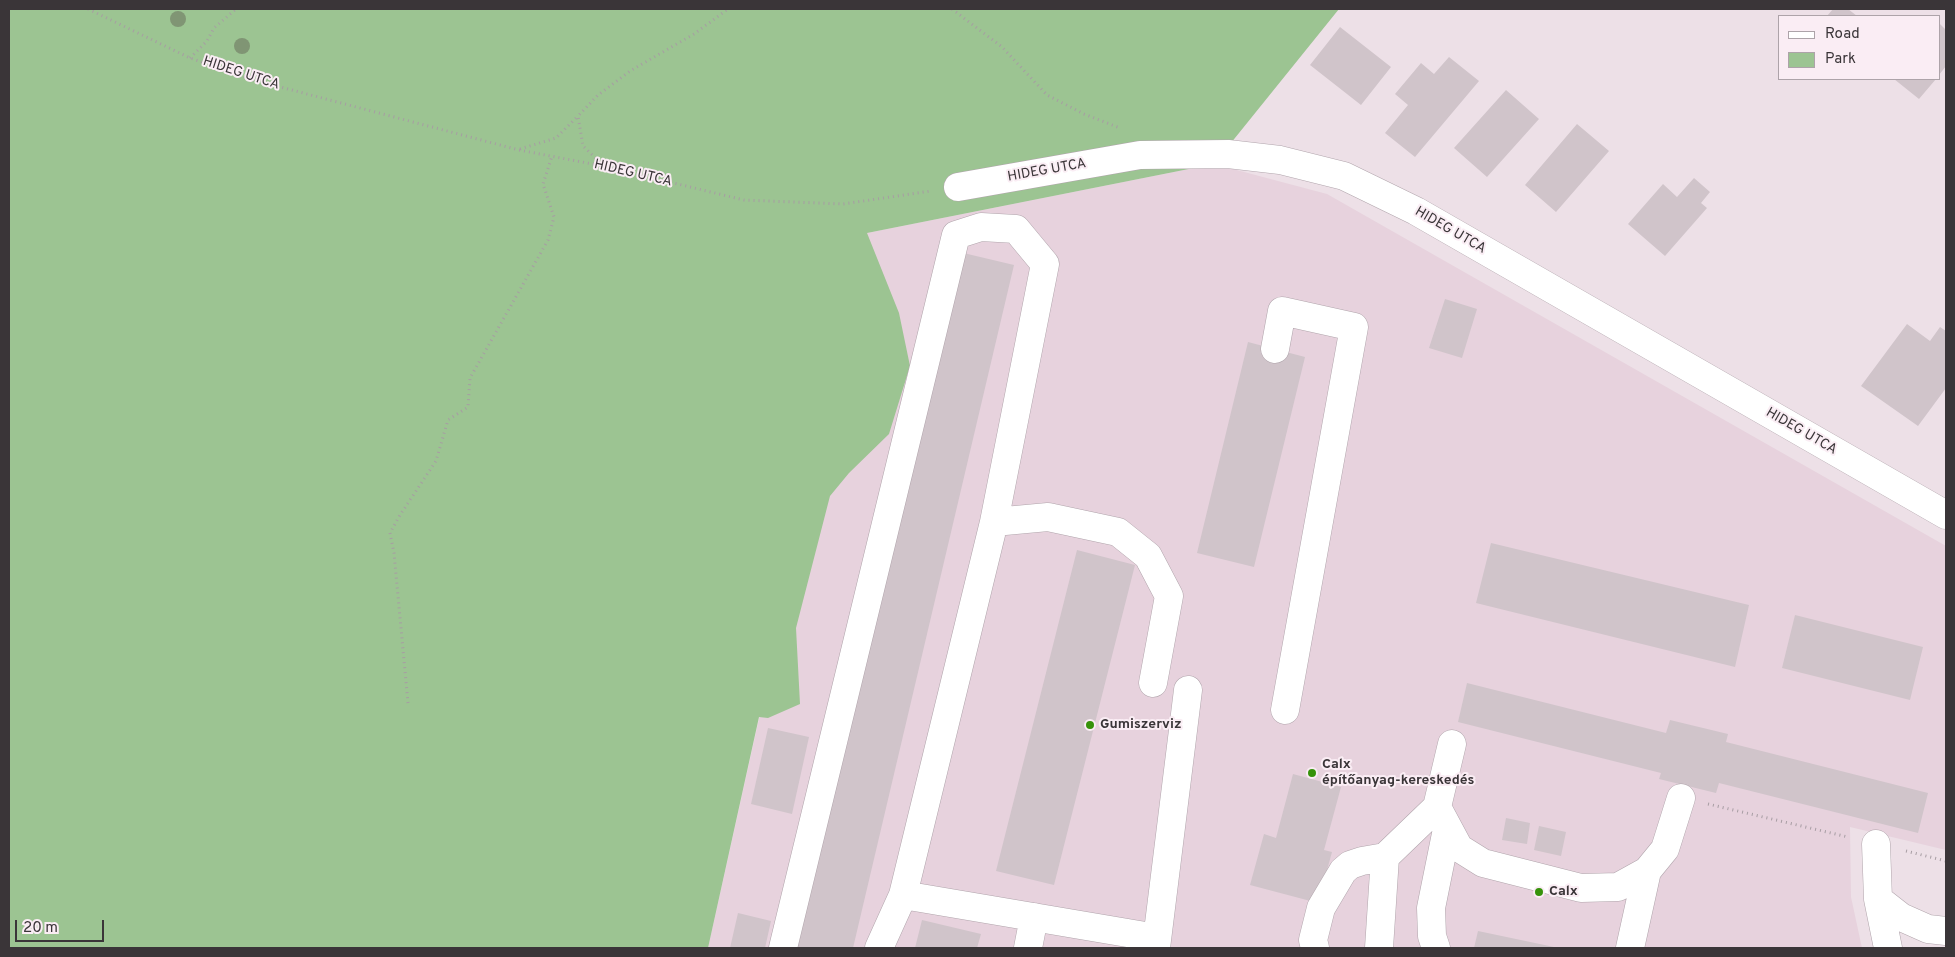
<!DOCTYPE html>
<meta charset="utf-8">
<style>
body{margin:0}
#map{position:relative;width:1955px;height:957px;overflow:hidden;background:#ede0e7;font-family:Overpass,sans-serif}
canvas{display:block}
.frame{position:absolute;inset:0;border:10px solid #3a3538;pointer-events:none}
.legend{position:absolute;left:1778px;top:15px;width:162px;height:65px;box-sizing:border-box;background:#faedf4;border:1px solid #ada3a9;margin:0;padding:6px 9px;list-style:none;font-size:15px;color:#3a3538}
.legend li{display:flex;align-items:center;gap:10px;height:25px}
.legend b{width:25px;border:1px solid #ada3a9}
.scale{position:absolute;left:15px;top:920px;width:89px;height:22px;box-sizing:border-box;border:2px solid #3a3538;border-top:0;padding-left:6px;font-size:15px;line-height:18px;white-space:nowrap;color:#3a3538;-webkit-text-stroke:4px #faedf4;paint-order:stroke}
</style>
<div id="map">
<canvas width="1955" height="957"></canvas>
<div class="frame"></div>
<ul class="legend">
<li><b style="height:6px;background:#fff"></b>Road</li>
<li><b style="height:14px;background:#9cc492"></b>Park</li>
</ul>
<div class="scale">20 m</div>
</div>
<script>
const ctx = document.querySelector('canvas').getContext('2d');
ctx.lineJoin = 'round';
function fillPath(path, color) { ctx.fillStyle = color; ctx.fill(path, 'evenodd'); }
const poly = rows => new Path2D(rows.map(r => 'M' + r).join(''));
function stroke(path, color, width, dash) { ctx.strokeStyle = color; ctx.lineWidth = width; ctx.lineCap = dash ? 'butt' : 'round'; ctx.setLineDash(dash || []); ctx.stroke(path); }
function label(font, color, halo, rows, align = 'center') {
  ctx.font = font + ' Overpass,sans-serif'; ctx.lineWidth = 4; ctx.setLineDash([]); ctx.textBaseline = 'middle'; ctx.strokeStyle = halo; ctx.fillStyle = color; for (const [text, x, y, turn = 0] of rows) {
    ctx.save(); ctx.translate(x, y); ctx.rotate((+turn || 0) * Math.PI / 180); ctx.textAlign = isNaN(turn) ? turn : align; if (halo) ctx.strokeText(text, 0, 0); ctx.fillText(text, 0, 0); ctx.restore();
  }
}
fillPath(poly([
 [1214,164,1327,194,1946,546,1946,850,1850,827,1851,897,1862,948,708,948,867,233]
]), '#e7d2dd');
fillPath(poly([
 [9,9,1339,9,1214,164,867,233,899,313,910,366,889,434,849,473,830,496,796,628,800,704,768,718,759,717,708,948,9,948]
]), '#9cc492');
fillPath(poly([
 [1833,9,1848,9,1857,16,1827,16],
 [1939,23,1946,30,1946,66,1939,75],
 [1340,27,1391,67,1361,105,1310,65],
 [1449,57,1479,81,1415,157,1385,133,1408,105,1395,94,1421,63,1434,74],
 [1894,79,1936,79,1919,99],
 [1506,90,1539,119,1487,177,1454,148],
 [1577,124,1609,151,1556,212,1525,185],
 [1694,178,1710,192,1701,203,1707,208,1665,256,1628,224,1663,184,1677,197],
 [955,251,1014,265,853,948,791,948],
 [1445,299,1477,309,1462,358,1429,348],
 [1907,324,1930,341,1940,327,1946,331,1946,388,1918,426,1861,386],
 [1248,342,1305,357,1254,567,1197,553],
 [1491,543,1749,605,1735,667,1476,603],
 [1077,550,1135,565,1054,885,996,871],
 [1795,615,1923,647,1910,700,1782,668],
 [1467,683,1666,733,1670,720,1728,734,1726,742,1928,793,1918,833,1719,783,1716,793,1659,779,1661,773,1458,722],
 [768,728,809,737,792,814,751,804],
 [1293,774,1341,787,1324,850,1332,852,1318,903,1250,885,1264,834,1276,838],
 [1506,818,1530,823,1527,844,1502,840],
 [1539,826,1566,832,1561,856,1534,850],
 [738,913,771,921,765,948,730,948],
 [922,920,981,934,977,948,915,948],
 [1478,931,1554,947,1553,948,1474,948]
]), '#d0c4ca');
const minor = poly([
 [958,187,1140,155,1228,154,1280,160,1344,176,1416,211,1946,515],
 [1275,349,1282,311,1354,327,1285,710],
 [1452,744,1437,807,1459,848,1483,863,1581,888,1618,887,1647,871,1665,849,1681,798],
 [1876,844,1878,899,1901,917,1928,929,1946,931],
 [903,895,994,522],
 [1878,899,1888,948],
 [783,948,956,235,981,227,1016,229,1045,264,994,522,1048,517,1118,532,1148,556,1169,596,1153,683],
 [879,948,903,895,1157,938],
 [1028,948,1034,917],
 [1156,948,1188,690],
 [1315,948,1313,940,1321,908,1343,871,1350,865,1362,861,1385,857],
 [1379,948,1385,857,1437,807],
 [1436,948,1432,936,1431,908,1447,829],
 [1630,948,1647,871]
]);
stroke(minor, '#b1a5ac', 29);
stroke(poly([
 [88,9,190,58,254,80,519,150,603,166,744,200,843,204,931,191],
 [952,9,1002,47,1047,95,1084,114,1120,128],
 [190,58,207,41,214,28,236,9],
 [520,149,556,138,578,116],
 [603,165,583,146,578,116,598,95,630,71,694,34,728,9],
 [408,703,394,553,390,533,400,515,436,461,448,420,468,407,470,378,548,240,554,217,543,184,552,156],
 [1708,804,1848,837],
 [1906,851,1946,861]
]), '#a79da3', 3, [1, 4]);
stroke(minor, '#fff', 28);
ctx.fillStyle = '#809574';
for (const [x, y] of [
 [178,19],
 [242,46]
]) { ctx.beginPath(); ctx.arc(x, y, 8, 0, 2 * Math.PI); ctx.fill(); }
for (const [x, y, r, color] of [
 [1090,725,5,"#36920a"],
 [1312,773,5,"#36920a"],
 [1539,892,5,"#36920a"]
]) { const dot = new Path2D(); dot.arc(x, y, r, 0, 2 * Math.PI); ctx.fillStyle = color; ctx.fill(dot); stroke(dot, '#faedf4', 2); }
label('14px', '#3a3538', '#faedf4', [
 ["HIDEG UTCA",241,74,18],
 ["HIDEG UTCA",1047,171,-10],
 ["HIDEG UTCA",633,174,13],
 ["HIDEG UTCA",1450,231,30],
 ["HIDEG UTCA",1801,432,30]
]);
label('bold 14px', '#3a3538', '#faedf4', [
 ["Gumiszerviz",1100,725],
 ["Calx",1322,765],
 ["építőanyag-kereskedés",1322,781],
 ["Calx",1549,892]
], 'left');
</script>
